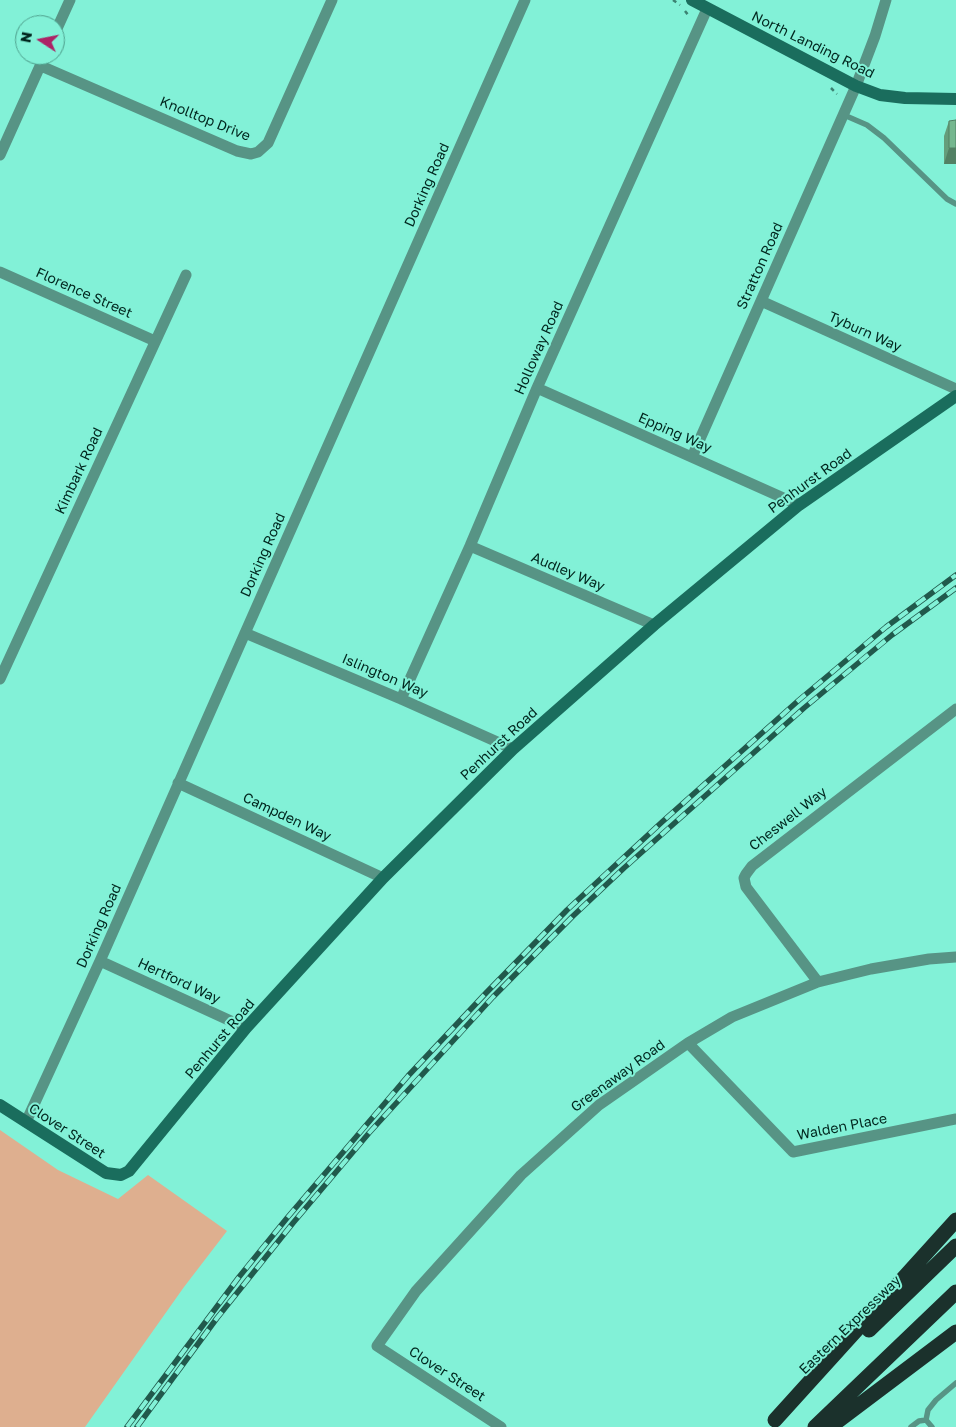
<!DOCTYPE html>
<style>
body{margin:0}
#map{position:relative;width:956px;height:1427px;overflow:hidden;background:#82f1d7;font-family:"Golos Text",sans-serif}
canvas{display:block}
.north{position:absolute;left:15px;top:15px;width:50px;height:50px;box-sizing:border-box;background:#82f1d7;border:1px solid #4ea08d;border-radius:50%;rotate:281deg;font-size:14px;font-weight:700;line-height:20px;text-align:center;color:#01261e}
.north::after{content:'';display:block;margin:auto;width:18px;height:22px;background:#ac2366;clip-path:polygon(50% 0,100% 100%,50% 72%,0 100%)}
</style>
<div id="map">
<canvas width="956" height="1427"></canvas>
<div class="north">N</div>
</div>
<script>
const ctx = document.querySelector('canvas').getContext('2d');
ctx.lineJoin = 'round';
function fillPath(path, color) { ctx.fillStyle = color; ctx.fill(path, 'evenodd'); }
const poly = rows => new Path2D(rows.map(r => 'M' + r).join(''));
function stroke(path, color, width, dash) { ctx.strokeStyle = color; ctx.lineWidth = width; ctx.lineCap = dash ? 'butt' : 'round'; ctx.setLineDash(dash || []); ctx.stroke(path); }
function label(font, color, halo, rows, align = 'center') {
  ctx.font = font + ' "Golos Text",sans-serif'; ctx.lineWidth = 4; ctx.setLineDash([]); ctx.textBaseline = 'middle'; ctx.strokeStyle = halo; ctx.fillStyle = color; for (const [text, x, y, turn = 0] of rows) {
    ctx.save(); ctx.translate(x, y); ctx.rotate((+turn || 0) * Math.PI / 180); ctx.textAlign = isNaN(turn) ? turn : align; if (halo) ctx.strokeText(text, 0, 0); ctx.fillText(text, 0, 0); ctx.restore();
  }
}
fillPath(poly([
 [0,1130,58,1170,118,1199,148,1175,227,1231,184,1287,85,1427,0,1427]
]), '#deaf8f');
stroke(poly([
 [673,0,680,5],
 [685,11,689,16],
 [831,88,837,94]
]), '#3c8272', 2.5, [4, 4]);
stroke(poly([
 [844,115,867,125,884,138,947,199,956,204],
 [926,1420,928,1410,936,1400,956,1383],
 [911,1427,919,1421,926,1420,932,1427]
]), '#579485', 5.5);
stroke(poly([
 [55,33,70,0],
 [41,66,237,151,251,154,258,152,268,143,332,0],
 [0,155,45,55],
 [0,272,155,341],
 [761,301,956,389],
 [537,388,799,505],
 [692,457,856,86,875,36,886,0],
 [470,546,654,625],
 [245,633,401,699,513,749],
 [0,679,186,275],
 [401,699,470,546,537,388,707,9],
 [178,783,383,878],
 [100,961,246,1028],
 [818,982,746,887,744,878,746,874,752,866,956,709],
 [688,1043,793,1152,956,1119],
 [26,1122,100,961,525,0],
 [501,1427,377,1346,416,1291,521,1175,599,1105,688,1043,732,1017,818,982,871,969,929,959,956,957]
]), '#579485', 11);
stroke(poly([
 [692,0,856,86,880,95,905,98,956,99],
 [0,1105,106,1173,121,1175,129,1171,246,1028,383,878,513,749,654,625,799,505,956,396]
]), '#1a6d5d', 12);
stroke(poly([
 [869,1330,956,1246],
 [775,1420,956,1220],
 [815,1427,956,1292],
 [830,1427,956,1332]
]), '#1b312c', 15);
const rail = poly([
 [127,1427,239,1277,287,1218,408,1076,486,993,567,910,662,822,799,700,886,627,956,575],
 [137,1427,217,1318,293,1223,369,1133,493,997,573,916,624,868,804,708,892,635,956,588]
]);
stroke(rail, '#21594c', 5.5);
stroke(rail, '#82f1d7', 4, [11]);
fillPath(poly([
 [949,121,956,164,944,164,944,136]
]), '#659d7b');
fillPath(poly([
 [949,148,956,148,956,164,944,164]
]), '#528064');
const building = poly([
 [956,120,956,148,949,148,949,121,956,120]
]);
fillPath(building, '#75b78f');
stroke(building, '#528064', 1);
label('14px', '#01261e', '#82f1d7', [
 ["North Landing Road",813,45,26],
 ["Knolltop Drive",205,119,22],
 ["Dorking Road",427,185,-66],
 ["Stratton Road",760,266,-66],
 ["Florence Street",84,293,24],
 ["Tyburn Way",865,332,24],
 ["Holloway Road",539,348,-66],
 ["Epping Way",675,433,24],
 ["Kimbark Road",79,471,-65],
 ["Penhurst Road",810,481,-36],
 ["Dorking Road",263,555,-66],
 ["Audley Way",568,572,23],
 ["Islington Way",385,676,23],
 ["Penhurst Road",499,744,-43],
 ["Campden Way",287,817,25],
 ["Cheswell Way",788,819,-38],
 ["Dorking Road",99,926,-66],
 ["Hertford Way",179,981,25],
 ["Penhurst Road",220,1039,-50],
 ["Greenaway Road",618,1076,-36],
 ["Walden Place",842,1127,-11],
 ["Clover Street",67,1131,33],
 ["Eastern Expressway",850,1325,-44],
 ["Clover Street",447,1374,33]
]);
</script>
